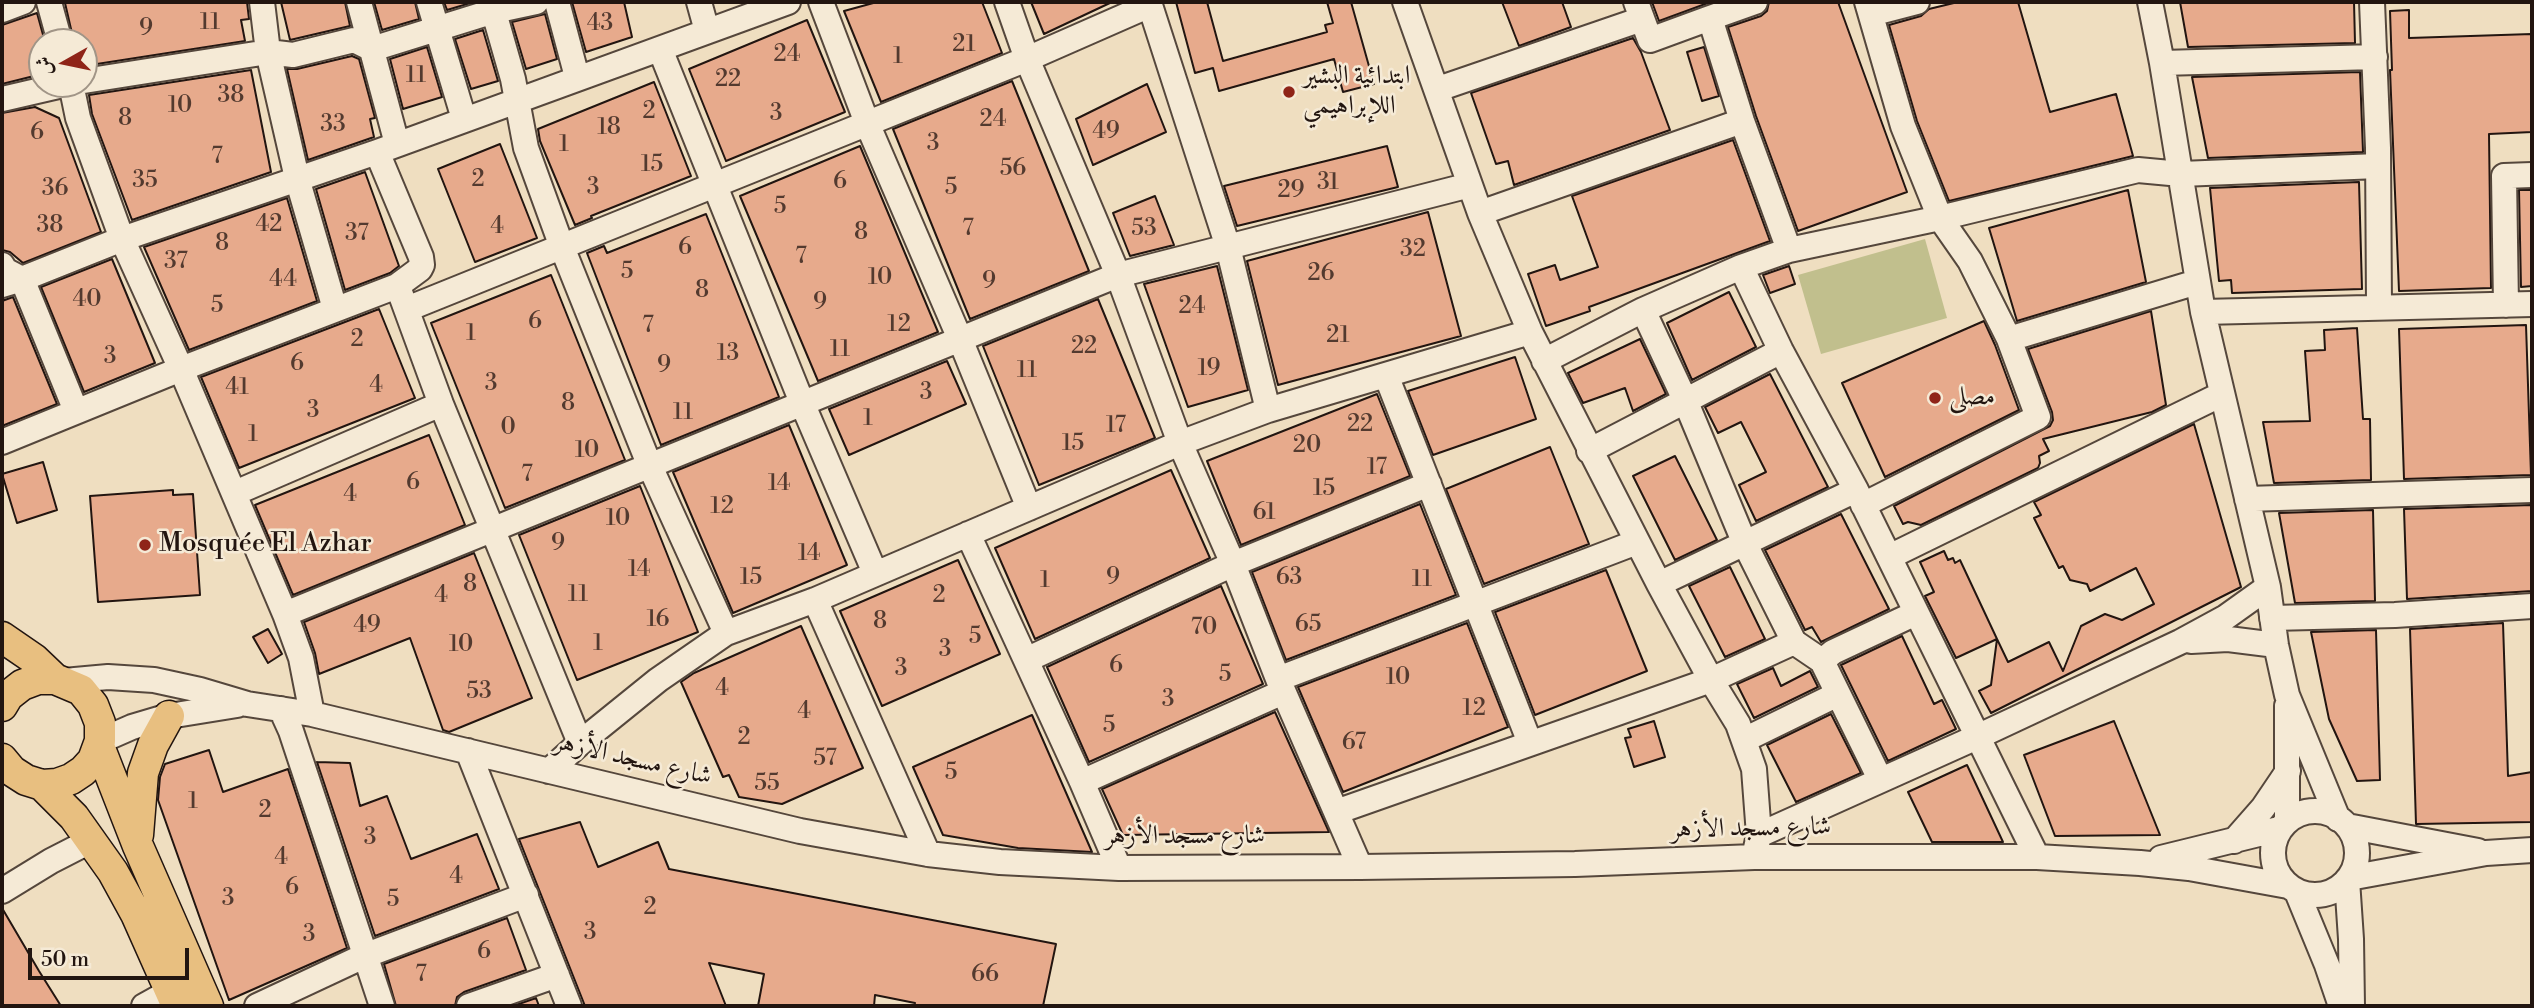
<!DOCTYPE html>
<meta charset="utf-8">
<style>
body{margin:0}
#map{position:relative;width:2534px;height:1008px;overflow:hidden;background:#efdec0;font-family:"Libre Bodoni",Amiri,serif}
canvas{display:block}
.frame{position:absolute;inset:0;border:4px solid #221510;pointer-events:none}
.north{position:absolute;left:28px;top:28px;width:70px;height:70px;box-sizing:border-box;background:#f5ead6;border:2px solid #a19587;border-radius:50%;rotate:261deg;font-size:19px;font-weight:700;line-height:28px;text-align:center;color:#221510}
.north::after{content:'';display:block;margin:auto;width:24px;height:32px;background:#8f2418;clip-path:polygon(50% 0,100% 100%,50% 72%,0 100%)}
.scale{position:absolute;left:28px;top:948px;width:161px;height:32px;box-sizing:border-box;border:4px solid #221510;border-top:0;padding-left:9px;font-size:21px;line-height:24px;white-space:nowrap;color:#221510;-webkit-text-stroke:5px #f5ead6;paint-order:stroke}
</style>
<div id="map">
<canvas width="2534" height="1008"></canvas>
<div class="frame"></div>
<div class="north">ش</div>
<div class="scale">50 m</div>
</div>
<script>
const ctx = document.querySelector('canvas').getContext('2d');
ctx.lineJoin = 'round';
function fillPath(path, color) { ctx.fillStyle = color; ctx.fill(path, 'evenodd'); }
const poly = rows => new Path2D(rows.map(r => 'M' + r).join(''));
function stroke(path, color, width, dash) { ctx.strokeStyle = color; ctx.lineWidth = width; ctx.lineCap = dash ? 'butt' : 'round'; ctx.setLineDash(dash || []); ctx.stroke(path); }
function label(font, color, halo, rows, align = 'center') {
  ctx.font = font + ' "Libre Bodoni",Amiri,serif'; ctx.lineWidth = 5; ctx.setLineDash([]); ctx.textBaseline = 'middle'; ctx.strokeStyle = halo; ctx.fillStyle = color; for (const [text, x, y, turn = 0] of rows) {
    ctx.save(); ctx.translate(x, y); ctx.rotate((+turn || 0) * Math.PI / 180); ctx.textAlign = isNaN(turn) ? turn : align; if (halo) ctx.strokeText(text, 0, 0); ctx.fillText(text, 0, 0); ctx.restore();
  }
}
fillPath(poly([
 [1925,239,1947,318,1821,354,1798,275]
]), '#c1bf8d');
const building = poly([
 [70,2,247,2,249,19,241,20,245,41,84,66,84,42,74,42,65,3,70,2],
 [281,2,345,2,350,26,290,40,281,2],
 [374,2,415,2,419,19,382,30,374,2],
 [444,2,474,2,447,10,444,2],
 [572,2,624,2,632,37,586,52,572,2],
 [877,2,982,2,1002,53,881,102,844,11,877,2],
 [1031,2,1112,2,1044,34,1031,2],
 [1176,2,1207,2,1223,61,1327,32,1325,25,1333,23,1327,2,1351,2,1374,84,1343,92,1334,59,1219,91,1213,68,1195,73,1176,2],
 [1502,2,1562,2,1571,27,1519,46,1502,2],
 [1652,2,1708,2,1708,3,1659,21,1652,2],
 [1769,2,1838,2,1907,192,1798,231,1756,116,1728,27,1761,16,1767,11,1769,2],
 [1958,2,2018,2,2050,112,2116,94,2133,156,1949,201,1917,121,1889,25,1921,16,1929,9,1958,2],
 [2180,2,2354,2,2355,43,2188,47,2180,2],
 [2409,10,2409,38,2532,34,2532,132,2489,134,2491,288,2399,291,2390,70,2392,70,2390,11,2409,10],
 [37,13,45,42,42,42,42,74,2,84,2,25,37,13],
 [545,14,557,59,526,69,512,22,545,14],
 [807,20,845,112,726,161,689,69,807,20],
 [483,30,498,81,471,89,455,39,483,30],
 [1633,38,1641,52,1670,130,1514,185,1508,161,1496,164,1471,93,1633,38],
 [427,47,442,97,403,109,390,59,427,47],
 [1704,47,1719,96,1702,101,1687,52,1704,47],
 [352,56,359,59,375,118,370,119,374,137,308,160,287,69,297,69,352,56],
 [251,70,271,172,132,220,92,114,89,95,251,70],
 [2360,72,2363,152,2208,158,2192,77,2360,72],
 [1012,81,1089,271,970,319,893,129,1012,81],
 [654,82,691,176,591,216,592,218,575,225,540,141,538,129,654,82],
 [1147,84,1166,132,1093,165,1076,119,1147,84],
 [35,107,59,118,101,232,23,263,10,252,2,250,2,113,35,107],
 [1733,140,1770,241,1589,307,1590,311,1546,326,1528,274,1555,265,1560,280,1598,267,1572,196,1733,140],
 [500,144,537,238,475,262,438,169,500,144],
 [860,146,938,332,818,381,740,196,860,146],
 [1387,146,1398,187,1237,226,1224,186,1387,146],
 [365,172,399,266,390,273,345,290,316,189,365,172],
 [2359,182,2362,289,2232,293,2231,280,2219,281,2210,188,2359,182],
 [2128,190,2146,282,2017,321,1989,228,2128,190],
 [2519,190,2532,190,2532,286,2521,287,2519,190],
 [1155,196,1174,245,1130,256,1113,213,1155,196],
 [287,198,317,301,189,350,144,247,287,198],
 [1428,212,1461,336,1278,385,1247,261,1428,212],
 [706,214,779,397,661,445,587,253,604,246,607,253,706,214],
 [112,259,155,363,84,392,41,287,112,259],
 [1217,266,1248,390,1188,407,1144,284,1217,266],
 [1789,266,1795,284,1770,293,1763,275,1789,266],
 [551,275,625,460,505,508,431,323,551,275],
 [1729,292,1756,347,1692,380,1667,323,1729,292],
 [13,297,57,404,2,426,2,301,13,297],
 [1098,299,1155,438,1039,485,983,346,1098,299],
 [379,309,415,398,239,468,201,377,379,309],
 [2151,311,2166,405,2152,412,2043,439,2049,451,2039,456,2040,463,2038,468,1921,525,1908,522,1903,524,1894,506,2050,426,2053,420,2052,412,2028,349,2151,311],
 [1984,321,1995,345,2019,410,1885,477,1842,383,1984,321],
 [2526,325,2531,475,2404,479,2399,329,2526,325],
 [2357,328,2363,419,2370,419,2371,480,2274,483,2263,422,2310,421,2305,351,2325,350,2324,330,2357,328],
 [1640,339,1666,394,1633,411,1625,388,1583,403,1568,373,1640,339],
 [1515,357,1536,419,1433,455,1408,391,1515,357],
 [947,361,966,404,849,455,829,409,947,361],
 [1770,374,1828,487,1756,521,1739,485,1766,472,1741,422,1718,433,1705,407,1770,374],
 [1377,394,1410,476,1241,545,1207,461,1377,394],
 [2194,424,2241,587,1991,713,1979,691,1991,685,1997,639,2008,662,2049,642,2063,671,2081,626,2105,614,2122,620,2154,604,2136,568,2090,591,2087,584,2070,580,2063,566,2059,568,2034,518,2041,515,2034,502,2194,424],
 [789,425,847,565,733,613,673,472,789,425],
 [429,435,465,525,293,595,255,505,429,435],
 [1550,447,1589,544,1484,584,1446,489,1550,447],
 [1675,456,1717,540,1675,560,1633,476,1675,456],
 [43,462,57,510,17,523,2,474,43,462],
 [1171,470,1210,558,1035,639,995,548,1171,470],
 [640,486,698,632,577,680,519,535,640,486],
 [173,490,173,495,193,494,200,595,98,602,90,496,173,490],
 [1420,504,1456,595,1286,660,1252,572,1420,504],
 [2532,505,2532,591,2407,599,2404,509,2532,505],
 [2373,510,2375,601,2295,603,2279,513,2373,510],
 [1841,514,1889,609,1821,642,1812,627,1805,630,1765,550,1841,514],
 [1944,551,1948,560,1953,558,1955,563,1960,560,1997,639,1956,658,1925,596,1934,592,1920,562,1944,551],
 [474,553,532,698,449,732,443,730,410,638,319,674,315,653,304,622,474,553],
 [958,560,1000,654,882,706,840,611,958,560],
 [1730,567,1765,639,1725,657,1689,586,1730,567],
 [1606,570,1647,671,1535,715,1495,612,1606,570],
 [1221,586,1263,684,1089,762,1047,667,1221,586],
 [1467,623,1508,727,1343,792,1298,687,1467,623],
 [2503,623,2508,776,2532,772,2532,822,2416,824,2410,629,2503,623],
 [801,626,863,768,782,804,739,797,729,775,723,777,681,682,694,673,801,626],
 [268,629,282,654,268,663,253,637,268,629],
 [2376,630,2380,780,2357,781,2329,719,2311,632,2376,630],
 [1902,636,1934,704,1942,700,1956,729,1888,761,1841,665,1902,636],
 [1773,668,1781,686,1810,671,1818,687,1754,718,1737,684,1773,668],
 [1275,712,1329,832,1123,835,1102,789,1275,712],
 [1831,714,1861,773,1796,802,1767,745,1831,714],
 [1032,715,1092,852,1018,848,943,835,913,767,1032,715],
 [1654,721,1665,757,1634,767,1625,738,1631,737,1628,729,1654,721],
 [2114,721,2160,835,2055,836,2024,755,2114,721],
 [209,750,223,792,288,769,347,948,229,1000,158,800,160,777,165,764,209,750],
 [317,762,350,763,360,806,387,796,411,859,477,834,499,889,375,936,317,762],
 [1967,765,2003,842,1932,842,1908,792,1967,765],
 [580,822,598,867,658,842,669,869,1056,944,1043,1006,914,1006,915,1003,875,995,874,1006,758,1006,764,974,709,963,726,1006,585,1006,519,839,580,822],
 [2,908,39,971,61,1006,2,1006,2,908],
 [507,918,526,970,464,992,457,997,455,1006,396,1006,384,964,507,918],
 [536,998,539,1006,513,1006,536,998]
]);
fillPath(building, '#e7aa8c');
stroke(building, '#221510', 2);
const minor = poly([
 [49,2,60,42],
 [262,2,268,52,297,178,335,309],
 [359,2,397,144],
 [429,2,464,119],
 [491,2,513,79,526,148,562,247,649,464,726,633,658,680,580,743,549,771],
 [557,2,577,77],
 [699,2,707,31],
 [821,2,867,123,960,339,1029,508],
 [1007,2,1027,59,1118,275,1180,443,1233,564,1278,679,1360,867],
 [1149,2,1228,247,1268,410],
 [1405,2,1480,213,1530,332,1659,584,1711,680,1738,724,1754,769,1759,835,1754,857],
 [1636,2,1650,40,1710,18,1742,121,1789,250],
 [2150,2,2162,63,2203,312,2268,587,2276,645,2287,695,2338,819],
 [2372,2,2378,148,2379,306],
 [2,10,23,2],
 [1871,14,1917,2],
 [1710,18,1755,2],
 [660,49,803,405,875,573],
 [2162,63,2375,57],
 [84,81,268,52,293,55,354,40,372,49,494,11,536,2],
 [71,84,78,118,122,239,181,369,285,614,301,658,312,714],
 [1438,89,1642,19],
 [2,99,67,84],
 [1480,213,1742,121],
 [2,265,5,270,22,279,76,411],
 [1741,267,1781,351,1856,490,2037,857],
 [2,285,22,279,122,239,377,152,788,2],
 [401,295,441,404,580,743],
 [2506,305,2504,176,2532,175],
 [407,309,1027,59,1150,5],
 [1643,310,1685,400,1745,544,1794,642,1822,661,1880,779],
 [2203,312,2532,304],
 [2009,339,2197,282],
 [1544,361,1643,310,1741,267,1789,250,1940,218,2138,170,2181,174,2378,166],
 [1386,375,1530,743],
 [2,442,181,369,397,286,420,269,422,265,421,257,377,152],
 [1589,451,1781,351],
 [235,493,441,404],
 [2247,499,2532,490],
 [1863,505,2038,417,2009,339,1970,261,1940,218,1903,126,1867,2],
 [968,534,1082,782,1119,868],
 [1889,557,2222,394],
 [1659,584,1856,490],
 [815,600,928,854],
 [285,614,1118,275,1470,185],
 [2272,618,2395,615,2532,606],
 [726,633,815,600,1180,443,1268,410,1530,332],
 [2191,641,2228,639,2276,645],
 [1026,660,1233,564,1429,484],
 [1822,661,1833,652,1916,613],
 [1278,679,1637,542],
 [64,681,108,677,154,680,200,690,247,704,312,714,800,831,928,854,1000,862,1119,868,1360,867,1575,864,1754,857,2037,857,2140,863,2189,868,2288,886],
 [281,709,291,731,382,1006],
 [1744,740,1838,694],
 [100,741,132,727,169,716,237,705],
 [468,751,569,1006],
 [1082,782,1283,692],
 '2273 853a42 42 0 1 1 84 0a42 42 0 1 1-84 0Z',
 [1336,812,1711,680,1794,642],
 [2287,821,2287,706],
 [2347,826,2478,851],
 [1759,835,1977,737,2180,642,2226,617,2268,587],
 [2234,841,2263,808,2288,771],
 [2161,858,2279,829],
 [2349,878,2486,853,2532,850],
 [2347,880,2351,939,2352,1006],
 [2,891,51,861,92,840],
 [2297,892,2327,965,2341,1006],
 [144,1006,171,991],
 [257,1006,364,956,526,895],
 [469,1006,557,975]
]);
const major = poly([
 [2,637,34,659,55,679],
 [2,706,8,696,22,685,38,679,55,679,81,690,93,705,100,723,100,741,93,760,83,771,71,779,57,784,42,785,26,780,12,771,2,759],
 [99,746,138,846,208,1006],
 [42,785,74,817,113,872,136,914,177,1006],
 [138,835,143,773,153,745,169,716]
]);
stroke(minor, '#55473c', 28);
stroke(major, '#221510', 33);
stroke(minor, '#f5ead6', 24);
stroke(major, '#e8bf80', 30);
for (const [x, y, r, color] of [
 [1289,92,7,"#8f2418"],
 [1935,398,7,"#8f2418"],
 [145,545,7,"#8f2418"]
]) { const dot = new Path2D(); dot.arc(x, y, r, 0, 2 * Math.PI); ctx.fillStyle = color; ctx.fill(dot); stroke(dot, '#f5ead6', 2.5); }
label('23px', '#533a2f', null, [
 ["11",210,23],
 ["43",600,24],
 ["9",146,29],
 ["21",964,45],
 ["24",787,55],
 ["1",898,57],
 ["11",416,76],
 ["22",728,80],
 ["38",231,96],
 ["10",180,106],
 ["2",649,112],
 ["3",776,114],
 ["8",125,119],
 ["24",993,120],
 ["33",333,125],
 ["18",609,128],
 ["49",1106,132],
 ["6",37,133],
 ["3",933,144],
 ["1",564,145],
 ["7",217,157],
 ["15",652,165],
 ["56",1013,169],
 ["2",478,180],
 ["35",145,181],
 ["6",840,182],
 ["31",1328,183],
 ["3",593,188],
 ["5",951,188],
 ["36",55,189],
 ["29",1291,191],
 ["5",780,207],
 ["42",269,225],
 ["38",50,226],
 ["4",497,227],
 ["7",968,229],
 ["53",1144,229],
 ["8",861,233],
 ["37",357,234],
 ["8",222,244],
 ["6",685,248],
 ["32",1413,250],
 ["7",801,257],
 ["37",176,262],
 ["5",627,272],
 ["26",1321,274],
 ["10",880,278],
 ["44",283,280],
 ["9",989,282],
 ["8",702,291],
 ["40",87,300],
 ["9",820,303],
 ["5",217,306],
 ["24",1192,307],
 ["6",535,322],
 ["12",899,325],
 ["7",648,326],
 ["1",471,334],
 ["21",1338,336],
 ["2",357,340],
 ["22",1084,347],
 ["11",840,350],
 ["13",728,354],
 ["3",110,357],
 ["6",297,364],
 ["9",664,366],
 ["19",1209,369],
 ["11",1027,371],
 ["3",491,384],
 ["4",376,386],
 ["41",237,388],
 ["3",926,393],
 ["8",568,404],
 ["3",313,411],
 ["11",683,413],
 ["1",868,419],
 ["22",1360,425],
 ["17",1116,426],
 ["0",508,428],
 ["1",253,435],
 ["15",1073,444],
 ["20",1307,446],
 ["10",587,451],
 ["17",1377,468],
 ["7",527,475],
 ["6",413,483],
 ["14",779,484],
 ["15",1324,489],
 ["4",350,495],
 ["12",722,507],
 ["61",1264,513],
 ["10",618,519],
 ["9",558,544],
 ["14",809,554],
 ["14",639,570],
 ["15",751,578],
 ["9",1113,578],
 ["63",1289,578],
 ["11",1422,580],
 ["1",1045,581],
 ["8",470,585],
 ["11",578,595],
 ["4",441,596],
 ["2",939,596],
 ["16",658,620],
 ["8",880,622],
 ["65",1308,625],
 ["49",367,626],
 ["70",1204,628],
 ["5",975,637],
 ["1",598,644],
 ["10",461,645],
 ["3",945,650],
 ["6",1116,666],
 ["3",901,669],
 ["5",1225,675],
 ["10",1398,678],
 ["4",722,689],
 ["53",479,692],
 ["3",1168,700],
 ["12",1474,709],
 ["4",804,712],
 ["5",1109,726],
 ["2",744,738],
 ["67",1354,743],
 ["57",825,759],
 ["5",951,773],
 ["55",767,784],
 ["1",193,802],
 ["2",265,811],
 ["3",370,838],
 ["4",281,858],
 ["4",456,877],
 ["6",292,888],
 ["3",228,899],
 ["5",393,900],
 ["2",650,908],
 ["3",590,933],
 ["3",309,935],
 ["6",484,952],
 ["7",421,975],
 ["66",985,975]
]);
label('26px', '#221510', '#f5ead6', [
 ["ابتدائية البشير",1303,77],
 ["اللإبراهيمي",1303,107],
 ["مصلى",1949,398],
 ["Mosquée El Azhar",159,545]
], 'left');
label('26px', '#221510', '#f5ead6', [
 ["شارع مسجد الأزهر",633,760,13],
 ["شارع مسجد الأزهر",1751,829,-1],
 ["شارع مسجد الأزهر",1185,837]
]);
</script>
